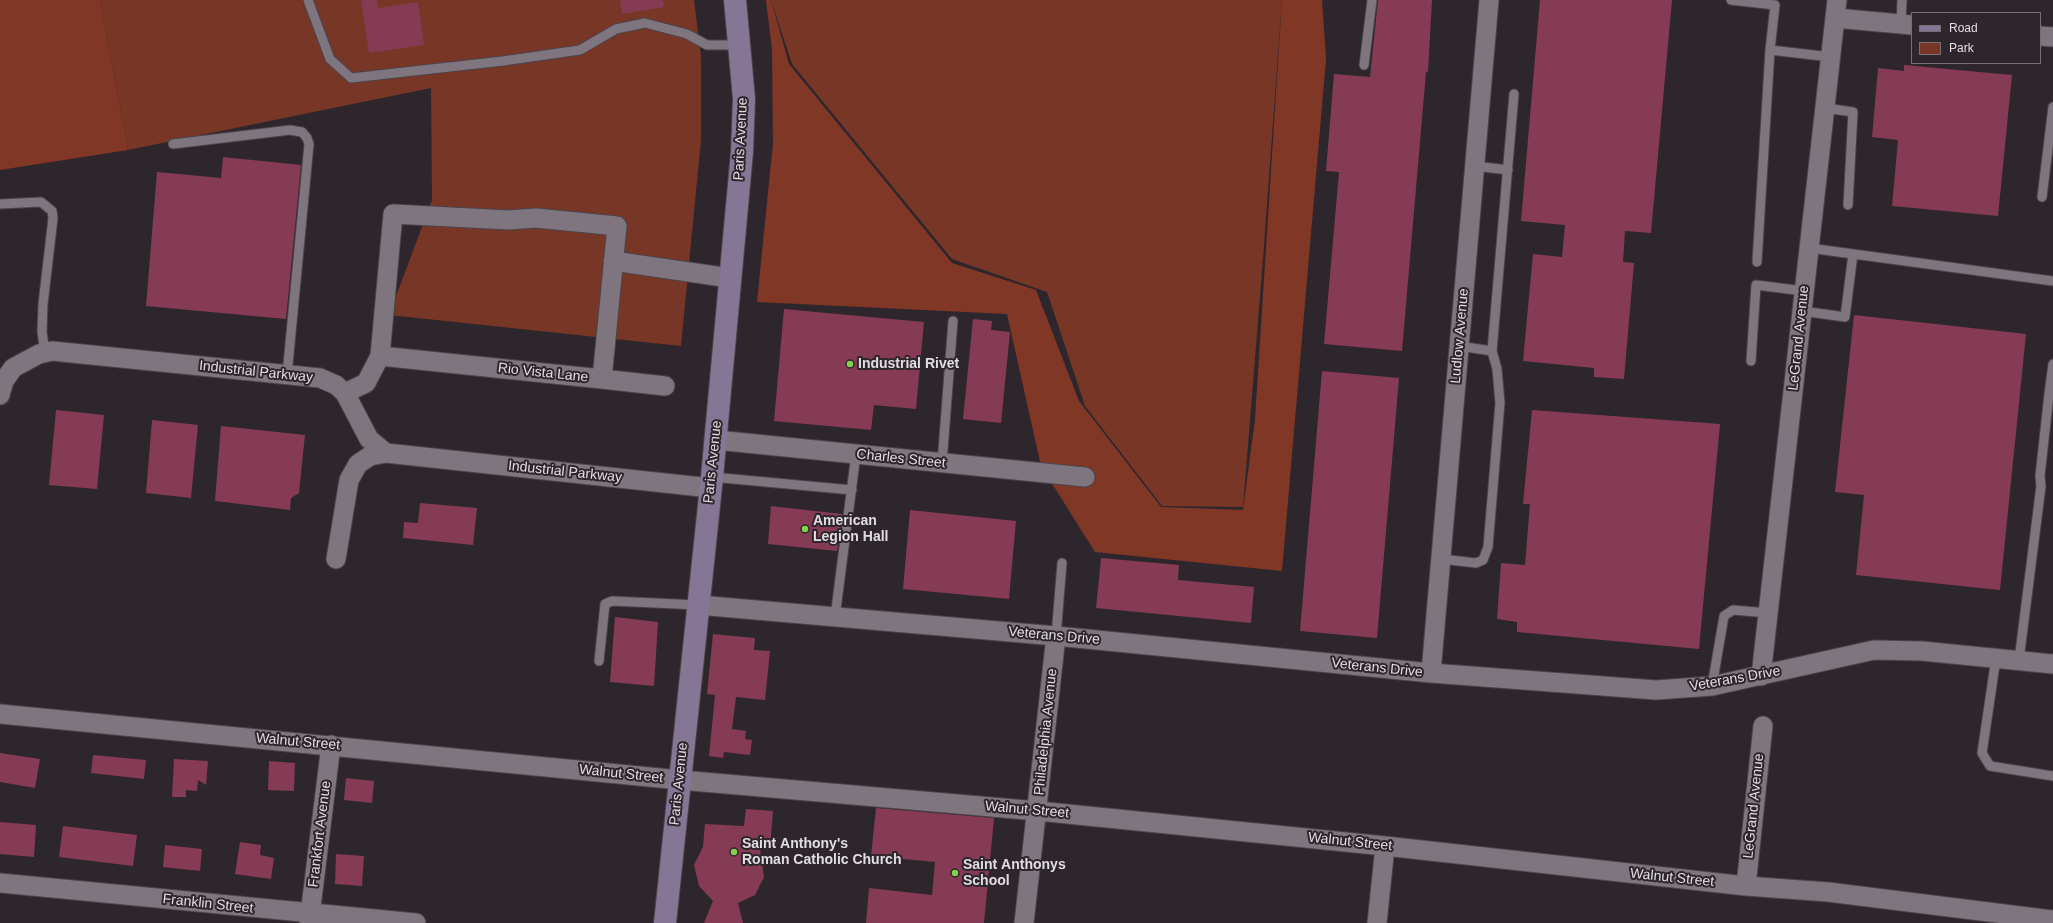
<!DOCTYPE html>
<style>
body{margin:0}
#map{position:relative;width:2053px;height:923px;overflow:hidden;background:#2e262d;font-family:Arial,sans-serif}
canvas{display:block}
.legend{position:absolute;left:1911px;top:12px;width:130px;height:52px;box-sizing:border-box;background:#2e262d;border:1px solid #766f75;margin:0;padding:5px 7px;list-style:none;font-size:12px;color:#e1dce1}
.legend li{display:flex;align-items:center;gap:8px;height:20px}
.legend b{width:20px;border:1px solid #766f75}
</style>
<div id="map">
<canvas width="2053" height="923"></canvas>
<ul class="legend">
<li><b style="height:5px;background:#847694"></b>Road</li>
<li><b style="height:11px;background:#773626"></b>Park</li>
</ul>
</div>
<script>
const ctx = document.querySelector('canvas').getContext('2d');
ctx.lineJoin = 'round';
function fillPath(path, color) { ctx.fillStyle = color; ctx.fill(path, 'evenodd'); }
const poly = rows => new Path2D(rows.map(r => 'M' + r).join(''));
function stroke(path, color, width, dash) { ctx.strokeStyle = color; ctx.lineWidth = width; ctx.lineCap = dash ? 'butt' : 'round'; ctx.setLineDash(dash || []); ctx.stroke(path); }
function label(font, color, halo, rows, align = 'center') {
  ctx.font = font + ' Arial,sans-serif'; ctx.lineWidth = 4; ctx.setLineDash([]); ctx.textBaseline = 'middle'; ctx.strokeStyle = halo; ctx.fillStyle = color; for (const [text, x, y, turn = 0] of rows) {
    ctx.save(); ctx.translate(x, y); ctx.rotate((+turn || 0) * Math.PI / 180); ctx.textAlign = isNaN(turn) ? turn : align; if (halo) ctx.strokeText(text, 0, 0); ctx.fillText(text, 0, 0); ctx.restore();
  }
}
fillPath(poly([
 [100,0,694,0,701,57,701,140,681,346,389,315,432,200,431,88,128,150],
 [771,0,1282,0,1263,259,1243,507,1162,506,1085,406,1047,292,952,259,792,64]
]), '#773626');
fillPath(poly([
 [0,0,100,0,128,150,0,170],
 [766,0,771,0,789,64,952,263,1036,290,1079,401,1161,507,1243,510,1255,419,1282,0,1322,0,1326,59,1282,571,1095,552,1041,466,1007,314,757,302,773,143,772,50]
]), '#803725');
fillPath(poly([
 [361,0,377,0,378,8,418,2,424,45,369,53],
 [620,0,663,0,664,7,622,14],
 [1378,0,1432,0,1428,72,1426,72,1402,351,1324,344,1339,172,1326,171,1334,74,1370,77],
 [1540,0,1672,0,1651,233,1625,231,1623,262,1634,263,1624,379,1594,377,1594,368,1523,361,1533,254,1562,257,1565,225,1521,221],
 [1904,65,2012,75,1998,216,1892,206,1898,140,1872,137,1878,68,1904,71],
 [223,157,301,165,286,319,146,306,157,172,221,178],
 [784,309,924,322,916,409,874,405,871,430,774,421],
 [1854,315,2026,334,2000,590,1856,575,1864,495,1835,492],
 [973,319,992,321,991,330,1010,332,1001,423,963,419],
 [1322,371,1399,378,1377,638,1300,631],
 [56,410,104,415,97,489,49,485],
 [1532,410,1720,424,1699,649,1517,632,1517,622,1497,619,1501,563,1525,565,1530,504,1523,504],
 [152,420,198,425,191,498,146,493],
 [221,426,305,435,299,493,291,498,290,510,215,501],
 [420,503,477,508,473,545,403,538,404,522,418,523],
 [771,506,842,514,837,551,768,544],
 [910,510,1016,521,1009,599,903,589],
 [1101,558,1179,565,1178,580,1254,587,1251,623,1096,608],
 [615,617,658,622,654,686,610,682],
 [713,634,755,638,754,650,770,651,765,700,736,697,732,729,746,731,745,739,752,740,750,755,724,752,723,758,709,756,715,695,707,694],
 [0,753,40,759,35,788,0,782],
 [93,755,146,760,144,779,91,773],
 [174,759,208,761,206,785,198,780,197,791,186,790,186,797,172,797],
 [269,761,295,763,294,791,268,790],
 [346,778,374,781,372,803,344,800],
 [876,808,994,818,984,923,866,923,869,888,932,895,935,862,871,856],
 [746,809,773,811,770,848,760,849,764,877,755,895,738,903,743,923,704,923,713,901,699,886,694,865,703,847,705,824,744,826],
 [0,822,36,825,34,857,0,854],
 [63,826,137,835,133,866,59,857],
 [240,842,261,845,260,855,274,858,271,879,235,874],
 [165,845,202,849,200,871,163,867],
 [336,854,364,856,362,886,335,884]
]), '#853b53');
const lane = poly([
 [308,0,330,59,351,78,503,61,580,50,616,29,645,23,687,34,707,45,739,45],
 [1731,0,1775,5,1770,50],
 [1901,24,1902,0],
 [1364,65,1372,0],
 [1825,108,1853,112,1848,205],
 [173,144,290,130,302,132,307,138,309,144,287,375],
 [1475,166,1508,170],
 [2042,197,2053,107],
 [0,204,41,202,52,211,53,218,43,304,42,332,45,352],
 [1809,248,2053,281],
 [1757,262,1770,50,1831,57],
 [1802,311,1845,317,1853,254],
 [1459,346,1492,351],
 [1751,361,1756,285,1804,291],
 [2053,364,2049,394,2053,395],
 [942,463,953,321],
 [712,477,852,490],
 [1441,559,1476,563,1483,560,1488,547,1500,403,1497,369,1492,351,1514,94],
 [835,617,856,454],
 [1056,636,1062,563],
 [1996,658,1982,753,1990,766,2053,776],
 [2019,660,2041,486,2040,476,2049,394],
 [599,661,605,604,612,601,698,605],
 [1712,686,1724,616,1733,610,1768,613]
]);
const street = poly([
 [1835,18,1912,25],
 [2040,36,2053,37],
 [613,261,730,278],
 [602,379,665,386],
 [345,393,366,383,380,356,393,214,509,220,536,218,617,226,602,379,380,356],
 [0,395,4,381,13,368,39,354,52,351,320,378,336,385,345,393,369,439,386,453,711,488],
 [716,440,1085,477],
 [336,559,349,480,358,464,370,456,386,453],
 [698,605,1056,636,1431,673,1656,690,1712,686,1874,650,1922,651,2053,664],
 [1431,673,1489,0],
 [1761,676,1837,0],
 [0,714,680,780,1038,811,1385,846,1746,886,1828,892,2053,920],
 [0,883,416,923],
 [1746,886,1763,726],
 [309,923,331,745],
 [1024,923,1056,636],
 [1377,923,1385,846]
]);
const secondary = poly([
 [665,923,712,477,742,152,744,99,735,0]
]);
stroke(lane, '#4b444b', 11);
stroke(street, '#4b444b', 21);
stroke(secondary, '#4b444b', 24);
stroke(lane, '#7f757e', 9);
stroke(street, '#7f757e', 19);
stroke(secondary, '#847694', 22);
for (const [x, y, r, color] of [
 [850,364,4,"#84cf4d"],
 [805,529,4,"#84cf4d"],
 [734,852,4,"#84cf4d"],
 [955,873,4,"#84cf4d"]
]) { const dot = new Path2D(); dot.arc(x, y, r, 0, 2 * Math.PI); ctx.fillStyle = color; ctx.fill(dot); stroke(dot, '#2e262d', 1.5); }
label('14px', '#e1dce1', '#2e262d', [
 ["Paris Avenue",741,139,-87],
 ["Ludlow Avenue",1460,336,-85],
 ["LeGrand Avenue",1799,338,-84],
 ["Industrial Parkway",256,372,6],
 ["Rio Vista Lane",543,373,6],
 ["Charles Street",901,459,6],
 ["Paris Avenue",713,462,-84],
 ["Industrial Parkway",565,472,6],
 ["Veterans Drive",1054,636,5],
 ["Veterans Drive",1377,668,6],
 ["Veterans Drive",1735,679,-10],
 ["Philadelphia Avenue",1046,732,-84],
 ["Walnut Street",298,742,5],
 ["Walnut Street",621,774,6],
 ["Paris Avenue",679,784,-84],
 ["LeGrand Avenue",1754,806,-84],
 ["Walnut Street",1027,810,5],
 ["Frankfort Avenue",320,834,-83],
 ["Walnut Street",1350,842,6],
 ["Walnut Street",1672,878,6],
 ["Franklin Street",208,904,6]
]);
label('bold 14px', '#e1dce1', '#2e262d', [
 ["Industrial Rivet",858,364],
 ["American",813,521],
 ["Legion Hall",813,537],
 ["Saint Anthony's",742,844],
 ["Roman Catholic Church",742,860],
 ["Saint Anthonys",963,865],
 ["School",963,881]
], 'left');
</script>
